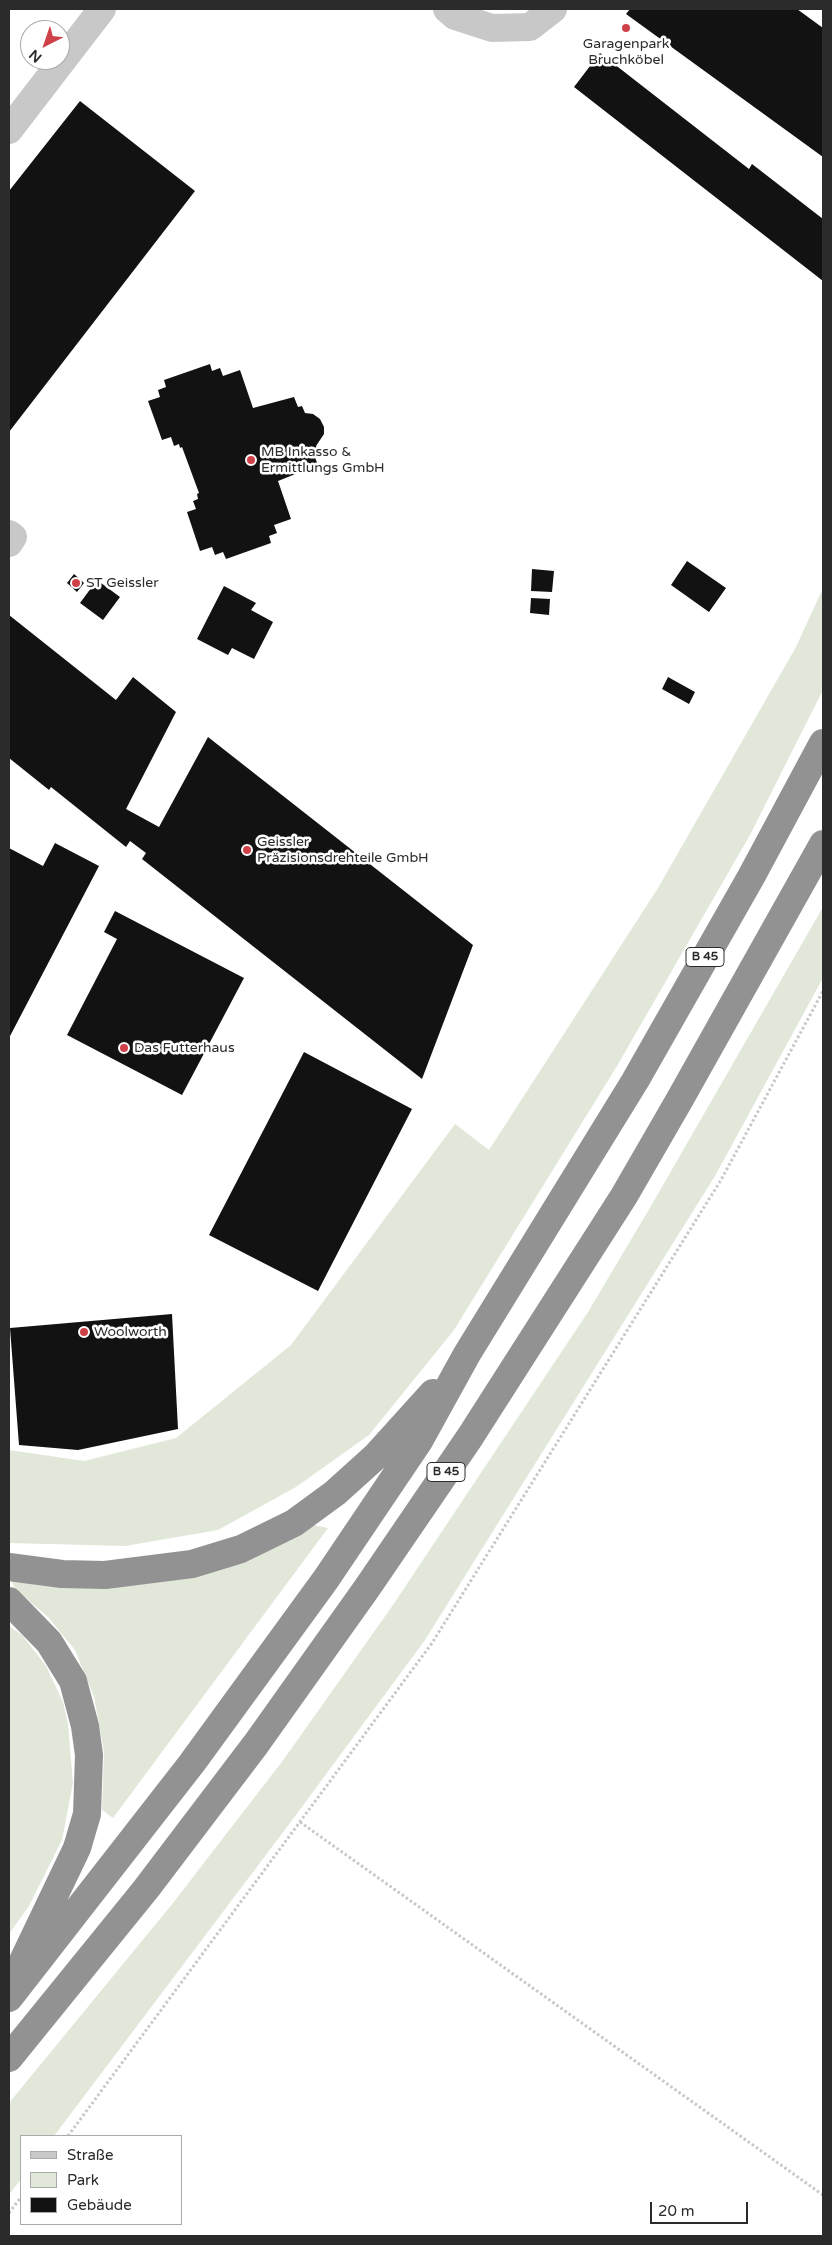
<!DOCTYPE html>
<meta charset="utf-8">
<style>
body{margin:0}
#map{position:relative;width:832px;height:2245px;overflow:hidden;background:#fff;font-family:"Varela Round",sans-serif}
canvas{display:block}
.frame{position:absolute;inset:0;border:10px solid #2b2b2b;pointer-events:none}
.legend{position:absolute;left:20px;top:2135px;width:162px;height:90px;box-sizing:border-box;background:#fff;border:1px solid #aaa;margin:0;padding:6px 9px;list-style:none;font-size:15px;color:#2b2b2b}
.legend li{display:flex;align-items:center;gap:10px;height:25px}
.legend b{width:25px;border:1px solid #aaa}
.north{position:absolute;left:20px;top:20px;width:50px;height:50px;box-sizing:border-box;background:#fff;border:1px solid #aaa;border-radius:50%;rotate:221deg;font-size:14px;font-weight:700;line-height:20px;text-align:center;color:#2b2b2b}
.north::after{content:'';display:block;margin:auto;width:18px;height:22px;background:#cf4149;clip-path:polygon(50% 0,100% 100%,50% 72%,0 100%)}
.scale{position:absolute;left:650px;top:2202px;width:98px;height:22px;box-sizing:border-box;border:2px solid #2b2b2b;border-top:0;padding-left:6px;font-size:15px;line-height:18px;white-space:nowrap;color:#2b2b2b;-webkit-text-stroke:4px #fff;paint-order:stroke}
</style>
<div id="map">
<canvas width="832" height="2245"></canvas>
<div class="frame"></div>
<ul class="legend">
<li><b style="height:6px;background:#c8c8c8"></b>Straße</li>
<li><b style="height:14px;background:#e1e8da"></b>Park</li>
<li><b style="height:14px;background:#121212"></b>Gebäude</li>
</ul>
<div class="north">N</div>
<div class="scale">20 m</div>
</div>
<script>
const ctx = document.querySelector('canvas').getContext('2d');
ctx.lineJoin = 'round';
function fillPath(path, color) { ctx.fillStyle = color; ctx.fill(path, 'evenodd'); }
const poly = rows => new Path2D(rows.map(r => 'M' + r).join(''));
function stroke(path, color, width, dash) { ctx.strokeStyle = color; ctx.lineWidth = width; ctx.lineCap = dash ? 'butt' : 'round'; ctx.setLineDash(dash || []); ctx.stroke(path); }
function label(font, color, halo, rows, align = 'center') {
  ctx.font = font + ' "Varela Round",sans-serif'; ctx.lineWidth = 5; ctx.setLineDash([]); ctx.textBaseline = 'middle'; ctx.strokeStyle = halo; ctx.fillStyle = color; for (const [text, x, y, turn = 0] of rows) {
    ctx.save(); ctx.translate(x, y); ctx.rotate((+turn || 0) * Math.PI / 180); ctx.textAlign = isNaN(turn) ? turn : align; if (halo) ctx.strokeText(text, 0, 0); ctx.fillText(text, 0, 0); ctx.restore();
  }
}
fillPath(poly([
 [823,588,823,690,750,835,617,1066,454,1330,369,1435,296,1487,218,1530,125,1546,9,1543,9,1450,84,1461,176,1438,291,1345,455,1124,489,1150,658,888,796,647],
 [823,907,823,978,715,1176,425,1640,293,1819,54,2136,21,2136,21,2179,9,2195,9,2103,173,1903,284,1759,393,1605,588,1312,651,1206],
 [313,1525,328,1528,113,1818,102,1810,104,1752,94,1697,75,1650,48,1617,16,1590,10,1578,100,1586,152,1583,192,1577,249,1561],
 [9,1626,22,1635,46,1666,63,1702,68,1724,73,1783,62,1840,29,1906,9,1934]
]), '#e1e8da');
fillPath(poly([
 [630,9,797,9,823,28,823,157,626,14],
 [600,53,749,169,752,164,823,219,823,281,574,87],
 [80,101,195,191,9,432,9,191],
 [210,364,212,371,220,368,223,376,240,370,253,408,294,397,298,407,302,406,305,413,313,414,320,419,324,427,324,434,316,446,319,453,314,455,318,465,278,481,291,519,274,525,277,533,269,536,271,543,226,559,223,552,215,555,212,547,200,551,187,512,196,509,193,501,198,499,197,494,199,493,182,447,180,448,179,444,174,446,171,437,162,440,148,401,160,397,158,390,166,387,164,380],
 [687,561,726,588,709,612,671,585],
 [532,569,554,571,552,592,531,591],
 [74,574,84,583,77,592,67,583],
 [97,580,120,597,103,620,80,603],
 [224,586,256,603,251,610,273,622,254,659,232,648,228,655,197,639],
 [531,598,550,599,549,615,530,613],
 [9,615,116,700,133,677,176,712,126,809,159,827,208,737,473,945,422,1079,142,859,146,853,130,841,126,847,51,787,49,790,9,758],
 [668,677,695,692,689,704,662,689],
 [55,843,99,866,9,1038,9,848,43,866],
 [115,911,244,978,182,1095,67,1035,117,939,104,932],
 [304,1052,412,1109,318,1291,209,1235],
 [172,1314,178,1429,78,1450,19,1445,10,1328]
]), '#121212');
stroke(poly([
 [300,1822,823,2195],
 [68,2136,432,1643,721,1180,823,991],
 [9,2213,21,2197]
]), '#c8c8c8', 3, [2.5, 2.5]);
stroke(poly([
 [447,9,455,16,492,28,530,27,553,9],
 [9,130,102,9],
 [9,534,13,537,9,543]
]), '#c8c8c8', 28);
stroke(poly([
 [9,1567,62,1574,105,1575,192,1564,241,1549,294,1523,335,1493,376,1456,433,1393],
 [9,1601,49,1642,73,1681,85,1726,89,1755,87,1814,77,1848,20,1967],
 [9,1998,192,1763,326,1579,419,1441,467,1354,635,1081,751,877,823,743],
 [9,2058,146,1889,256,1744,367,1588,470,1437,624,1196,680,1099,823,844]
]), '#929292', 28);
for (const [x, y, r, color] of [
 [626,28,5,"#cf4149"],
 [251,460,5,"#cf4149"],
 [76,583,5,"#cf4149"],
 [247,850,5,"#cf4149"],
 [124,1048,5,"#cf4149"],
 [84,1332,5,"#cf4149"]
]) { const dot = new Path2D(); dot.arc(x, y, r, 0, 2 * Math.PI); ctx.fillStyle = color; ctx.fill(dot); stroke(dot, '#fff', 2); }
for (const [x, y, w] of [
 [705,957,38],
 [446,1472,38]
]) { const box = new Path2D(); box.roundRect(x - w / 2, y - 9.5, w, 19, 4); ctx.fillStyle = '#fff'; ctx.fill(box); stroke(box, '#2b2b2b', 1); }
label('bold 12px', '#2b2b2b', null, [
 ["B 45",705,957],
 ["B 45",446,1472]
]);
label('14px', '#2b2b2b', '#fff', [
 ["Garagenpark",626,44,"center"],
 ["Bruchköbel",626,60,"center"],
 ["MB Inkasso &",261,452],
 ["Ermittlungs GmbH",261,468],
 ["ST Geissler",86,583],
 ["Geissler",257,842],
 ["Präzisionsdrehteile GmbH",257,858],
 ["Das Futterhaus",134,1048],
 ["Woolworth",94,1332]
], 'left');
</script>
